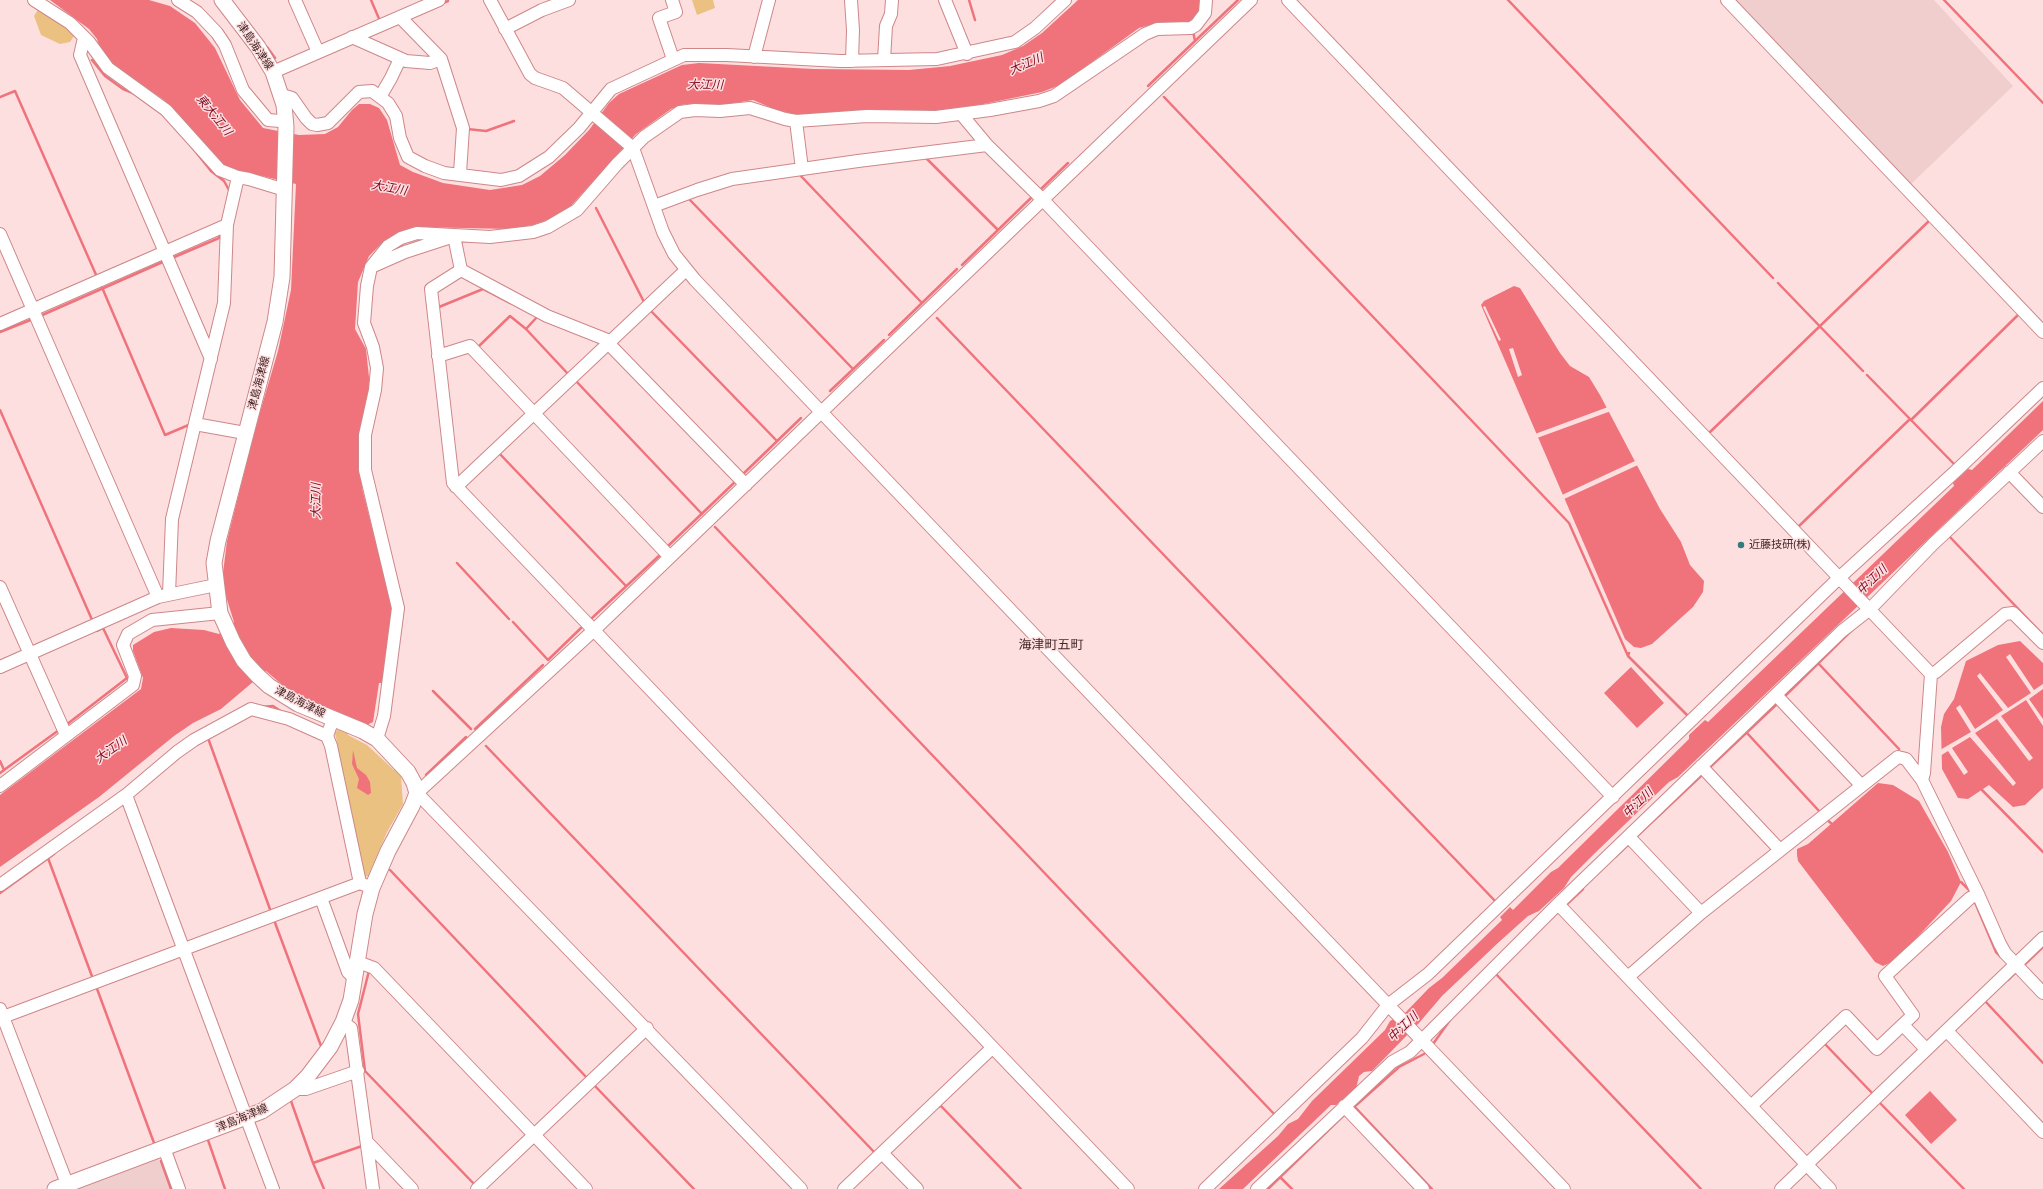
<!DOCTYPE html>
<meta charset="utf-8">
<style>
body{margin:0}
canvas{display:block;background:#fedfdf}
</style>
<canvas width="2043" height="1189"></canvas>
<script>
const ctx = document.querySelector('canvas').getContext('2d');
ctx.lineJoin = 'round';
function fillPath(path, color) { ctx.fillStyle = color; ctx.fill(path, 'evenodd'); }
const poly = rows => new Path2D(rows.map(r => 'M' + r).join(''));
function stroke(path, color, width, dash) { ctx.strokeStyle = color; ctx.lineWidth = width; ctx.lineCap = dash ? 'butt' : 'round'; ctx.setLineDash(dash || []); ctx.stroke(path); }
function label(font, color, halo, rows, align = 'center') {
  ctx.font = font + ' "Public Sans","Noto Sans JP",sans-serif'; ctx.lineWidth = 3; ctx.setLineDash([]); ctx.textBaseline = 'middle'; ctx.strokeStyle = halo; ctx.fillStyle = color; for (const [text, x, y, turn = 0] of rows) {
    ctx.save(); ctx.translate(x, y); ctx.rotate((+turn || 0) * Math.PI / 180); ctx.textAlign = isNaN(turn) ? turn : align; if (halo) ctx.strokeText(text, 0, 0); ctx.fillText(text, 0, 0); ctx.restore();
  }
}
fillPath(poly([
 [1735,0,1934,0,2013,86,1909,186],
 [156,1159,159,1159,170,1189,76,1189]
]), '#f0cece');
fillPath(poly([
 [692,0,713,0,715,8,697,15],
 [39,8,76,33,70,42,60,44,41,35,34,16],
 [338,729,348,732,348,735,367,745,394,770,396,769,401,776,403,804,387,832,368,876,365,877,335,733]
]), '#ebc182');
fillPath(poly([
 [50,0,149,0,170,6,195,23,215,48,240,100,263,128,299,135,325,134,338,127,352,110,359,104,370,104,379,108,387,120,400,165,413,172,443,183,490,190,522,185,540,176,565,155,589,130,609,103,619,94,682,65,699,63,814,69,909,70,950,66,1002,55,1023,46,1042,33,1078,0,1201,0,1200,16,1190,22,1160,22,1139,28,1060,85,1042,92,964,108,938,112,847,111,806,114,793,114,774,109,753,100,722,105,685,104,671,109,636,134,570,207,550,219,533,225,510,229,416,227,398,233,380,245,369,256,358,282,355,329,366,349,370,387,361,473,362,488,392,607,383,683,379,683,373,722,367,725,326,709,286,688,266,671,221,709,193,723,174,736,99,797,0,867,0,795,141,689,143,678,133,651,133,645,154,632,171,628,204,630,219,634,234,622,225,593,223,573,227,541,255,429,278,351,291,290,296,184,241,171,238,175,228,171,226,166,218,161,186,123,164,100,112,64,101,52,97,39,89,29],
 [1514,286,1520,288,1560,353,1570,366,1589,377,1600,395,1660,509,1681,542,1690,565,1704,581,1703,592,1693,607,1652,644,1641,648,1634,647,1625,639,1481,305,1484,301],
 [2043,401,2043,430,1678,777,1669,782,1595,853,1571,877,1564,888,1539,911,1528,916,1499,942,1442,996,1419,1023,1372,1071,1364,1072,1359,1076,1356,1089,1336,1105,1331,1105,1243,1189,1219,1189,1278,1136,1288,1124,1298,1119,1312,1101,1385,1030,1390,1021,1405,1013,1429,988,1442,978,1502,920,1500,917,1510,907,1513,910,1551,872,1558,868,1689,739,1689,735,1705,720,1708,722,1954,486,1953,483,1968,469,1972,470],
 [2020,641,2043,663,2043,788,2025,805,2013,807,1989,785,1968,799,1958,798,1942,769,1941,727,1944,714,1954,699,1966,661,1998,645],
 [1631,667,1664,703,1637,728,1604,693],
 [353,750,357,768,366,775,370,782,371,793,368,795,357,788,359,779,352,764],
 [1878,783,1893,785,1919,801,1948,852,1961,882,1951,901,1896,960,1883,966,1875,962,1798,861,1797,855,1797,849,1808,844],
 [1930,1091,1957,1120,1931,1144,1905,1115]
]), '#f0737c');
fillPath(poly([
 [1485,306,1501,340,1499,341,1483,307],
 [1513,348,1522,375,1518,377,1509,349],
 [1608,407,1611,411,1537,438,1535,434],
 [1635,461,1638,465,1564,499,1562,495],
 [2010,654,2034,690,2043,684,2043,689,2029,699,2043,719,2043,726,2026,700,2001,716,2033,758,2029,761,1997,719,1975,733,2016,783,2013,786,1970,737,1952,748,1968,772,1964,775,1948,751,1940,756,1940,750,1971,732,1956,708,1960,705,1975,729,2003,710,1977,676,1980,673,2008,708,2031,693,2006,657]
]), '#fedfdf');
stroke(poly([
 [371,0,380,21],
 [969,0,975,20],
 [1508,0,1773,278],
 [1944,0,2043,103],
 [443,3,448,1],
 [1195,41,1238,0],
 [267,47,275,58],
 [92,60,105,76,123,89,133,93],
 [1148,86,1195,41,1193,31],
 [0,97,15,91,97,277],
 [1164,97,1569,523,1628,656],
 [467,129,486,131,514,121],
 [192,147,211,171,224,181,229,190],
 [925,157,998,230],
 [799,174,922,303],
 [1039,191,1068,163],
 [690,200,853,369],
 [596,208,644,302],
 [172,258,219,238,220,232],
 [962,265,1033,196],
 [1778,283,1863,371],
 [101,285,165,435,191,424],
 [439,307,483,289,510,303],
 [651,311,777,441],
 [40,316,165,261],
 [937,318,1497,903],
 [526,329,537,317],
 [0,332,33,319],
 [889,335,957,269],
 [477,348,510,316,526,329,569,375],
 [1867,375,1955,465],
 [575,380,702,514],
 [830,391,884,340],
 [0,410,93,622],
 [1911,420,2020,313],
 [1709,433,1930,220],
 [498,452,626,586],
 [741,476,801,418],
 [715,527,1276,1116],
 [1798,527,1910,419],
 [1949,536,2043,635],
 [667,547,736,481],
 [457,563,509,619],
 [592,618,661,554],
 [513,622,548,660,581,628],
 [1629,653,1628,656,1689,717],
 [1818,663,1899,749],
 [433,691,471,729],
 [1783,698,1852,630],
 [261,707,273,706,282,712],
 [66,725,127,678,103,628,97,631,96,629],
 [475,729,543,665],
 [1747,733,1820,812],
 [208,738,271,912],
 [486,746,876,1154],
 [0,761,4,770,0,773],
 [1709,768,1778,703],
 [4,770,59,730],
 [426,775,466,737],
 [1982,790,2043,852],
 [1826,819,1832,824],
 [1635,838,1703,774],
 [1615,857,1630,843],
 [48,858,93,979],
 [390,870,588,1079],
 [1961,882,1971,892],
 [0,893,54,854],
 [1974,900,1996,952,2001,957],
 [1565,906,1583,889],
 [274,920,321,1046],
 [2023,966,2043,947],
 [369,971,358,1014,365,1071,475,1185],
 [1495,973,1701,1189],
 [2008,980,2017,971],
 [96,986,154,1143],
 [1985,1001,2043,1063],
 [1823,1042,1874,1095],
 [1433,1044,1450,1020],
 [594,1085,694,1189],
 [291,1101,313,1163],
 [1879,1102,1964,1189],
 [1353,1105,1432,1189],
 [939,1107,940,1105,1021,1189],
 [1354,1107,1399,1067,1424,1054],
 [208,1140,225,1189],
 [161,1161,171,1189],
 [1280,1177,1292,1189],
 [324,1189,313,1163,362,1146],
 [1268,1189,1346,1113]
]), '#f0737c', 2.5);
const minor = poly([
 [34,0,70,23,89,42,108,68,166,110,220,170,238,177,227,225,224,303,172,519,169,594],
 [178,0,197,12,217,33,225,45,243,90,268,120,280,121],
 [295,0,318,52],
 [490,0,530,74,535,78,563,88,633,148,663,232,674,254,695,280,1564,1189],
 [672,0,676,12,659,18,673,59],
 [851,0,853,30,852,61],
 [945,0,967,54],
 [1288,0,1931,674,1924,773,1922,780],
 [1727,0,2043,332],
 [400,17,441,59,463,128,460,173],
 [505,29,542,10,569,0],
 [352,37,406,61,430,63,441,59],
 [84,38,80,55,211,359],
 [754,57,769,0],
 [884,60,886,26,891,14,892,0],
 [273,72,439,0],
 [282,95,292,98,306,118,312,124,317,125,328,123,359,92,372,91,388,103,396,116,400,138,408,157,425,166,444,173,501,180,519,176,549,157,579,128,611,89,684,55,727,55,840,61,937,59,1015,42,1035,28,1065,0],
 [380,97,391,78,400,59],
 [962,115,987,145,1043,200,1613,797],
 [796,121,802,169],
 [238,177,249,179,285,190],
 [654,206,697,190,732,179,858,161,987,145],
 [0,234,158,597],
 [371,267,388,246,401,238,417,233,490,237,533,232,548,227,577,210,617,164,644,137,680,112,695,110,720,111,750,108,785,119,796,121,867,116,936,117,990,110,1039,101,1054,96,1145,34,1157,29,1191,28,1196,25,1205,13,1206,0],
 [461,270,431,289,453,483,1128,1189],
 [461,270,547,316,610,341],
 [0,324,227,225],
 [608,343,746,485],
 [438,356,470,346,670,557],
 [195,424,245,433],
 [2009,472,2043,507],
 [456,487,686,270],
 [0,587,66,735],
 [0,667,158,597,216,585],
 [1931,674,1936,672,2005,614,2013,613,2043,643],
 [1776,695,1861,785],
 [333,719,327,736,331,746,360,883],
 [377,739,384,716,398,608,365,470,365,435,375,390,377,368,373,347,364,323,367,286,371,267,405,252,454,236,461,270],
 [1701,766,1780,850],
 [0,786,133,685,135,676,123,645,128,634,152,620,220,613],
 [126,795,273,1189],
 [1629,837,1701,913],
 [0,885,126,795,177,752,194,740,251,709,289,719,327,736],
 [321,898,348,972,355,979],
 [1558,904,1830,1189],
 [358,962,374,968,586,1189],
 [1628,977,1701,913,1898,757,1906,759,1922,780,1978,894,2000,944,2005,953,2043,993],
 [0,1009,69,1189],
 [3,1017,360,883,372,888],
 [343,1022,351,1028,373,1189],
 [1903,1025,1926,1049],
 [1947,1031,2043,1132],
 [295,1089,306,1089,358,1071],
 [1344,1106,1423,1189],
 [1751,1106,1846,1016,1877,1049,1913,1015,1885,976,1970,898,1978,894],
 [368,1143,412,1189],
 [164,1148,179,1189],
 [882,1153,917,1189],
 [477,1189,647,1028],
 [801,1189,417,793,594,630,1251,0],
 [844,1189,992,1048],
 [1205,1189,1362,1038,1388,1005,1428,974,1840,577,1957,470,2043,388],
 [1257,1189,1392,1062,1410,1052,1558,904,1842,631,1870,609,1933,544,2043,441],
 [1781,1189,2043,938]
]);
const major = poly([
 [55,1189,262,1111,295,1089,308,1076,330,1047,343,1022,351,1000,365,914,372,888,388,851,412,806,417,793,414,783,408,772,377,739,363,731,298,704,269,686,257,675,244,661,233,642,220,613,214,563,218,541,275,322,282,277,286,127,284,105,273,72,258,47,222,0]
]);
stroke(minor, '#cd8789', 14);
stroke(major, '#cd8789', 17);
stroke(minor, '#fff', 12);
stroke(major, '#fff', 15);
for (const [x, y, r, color] of [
 [1741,545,4,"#327c7d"]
]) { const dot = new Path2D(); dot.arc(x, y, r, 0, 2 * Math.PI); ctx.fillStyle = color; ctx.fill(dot); stroke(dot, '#fedfdf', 1.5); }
label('11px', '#442728', '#fedfdf', [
 ["津島海津線",255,46,56],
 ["津島海津線",259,383,-75],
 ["津島海津線",300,702,27],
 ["津島海津線",242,1118,-23]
]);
label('11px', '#442728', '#fedfdf', [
 ["近藤技研(株)",1749,545]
], 'left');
label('italic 12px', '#810c26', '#fedfdf', [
 ["大江川",1026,64,-23],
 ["大江川",705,85,1],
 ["東大江川",214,115,51],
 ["大江川",389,188,10],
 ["大江川",316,501,-90],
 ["中江川",1872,580,-44],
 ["大江川",111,750,-36],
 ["中江川",1638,803,-44],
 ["中江川",1403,1027,-44]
]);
label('13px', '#442728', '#fedfdf', [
 ["海津町五町",1051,645]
]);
</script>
